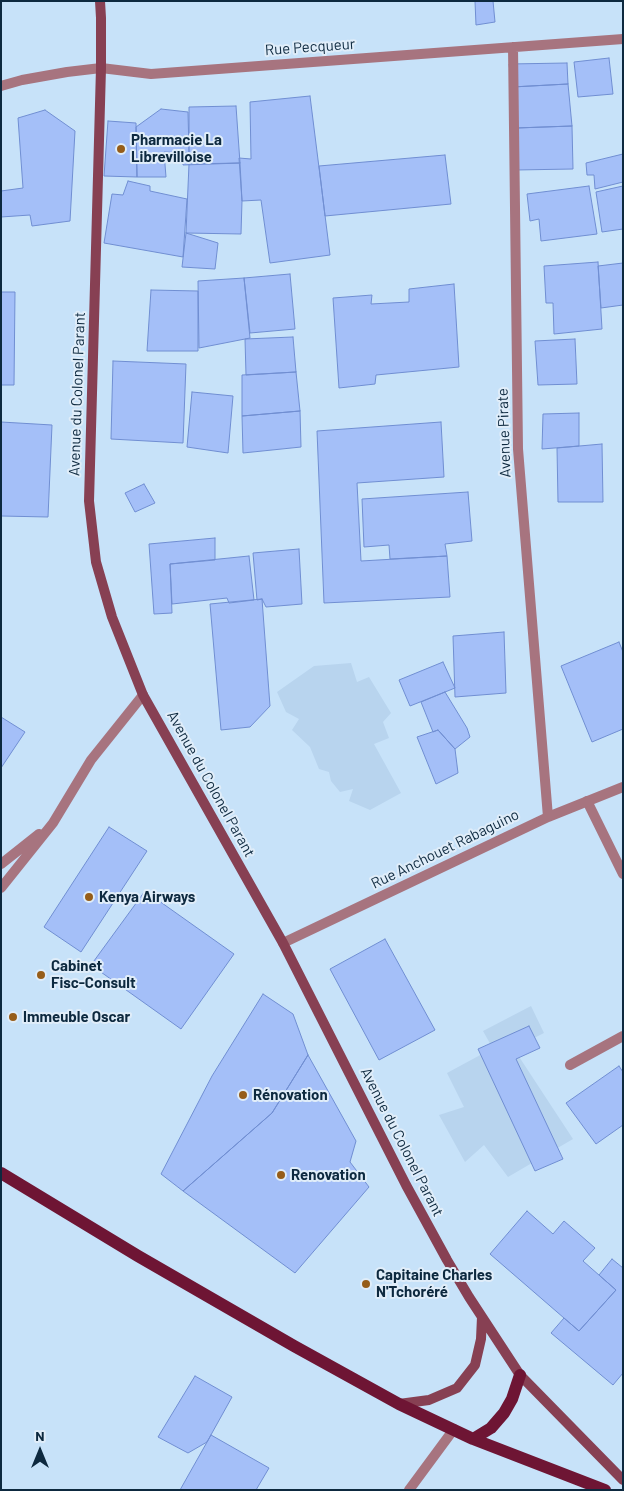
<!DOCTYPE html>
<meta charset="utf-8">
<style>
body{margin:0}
#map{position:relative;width:624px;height:1491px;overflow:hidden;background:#c7e2f9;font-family:Barlow,sans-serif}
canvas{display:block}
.frame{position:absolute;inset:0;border:2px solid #0d293f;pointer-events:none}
.north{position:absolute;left:15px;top:1426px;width:50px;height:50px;-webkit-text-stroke:4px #e0edf9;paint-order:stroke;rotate:0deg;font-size:14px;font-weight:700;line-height:20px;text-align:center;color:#0d293f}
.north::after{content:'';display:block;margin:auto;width:18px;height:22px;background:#0d293f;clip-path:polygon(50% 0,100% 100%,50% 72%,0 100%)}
</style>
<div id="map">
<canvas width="624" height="1491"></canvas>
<div class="frame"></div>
<div class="north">N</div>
</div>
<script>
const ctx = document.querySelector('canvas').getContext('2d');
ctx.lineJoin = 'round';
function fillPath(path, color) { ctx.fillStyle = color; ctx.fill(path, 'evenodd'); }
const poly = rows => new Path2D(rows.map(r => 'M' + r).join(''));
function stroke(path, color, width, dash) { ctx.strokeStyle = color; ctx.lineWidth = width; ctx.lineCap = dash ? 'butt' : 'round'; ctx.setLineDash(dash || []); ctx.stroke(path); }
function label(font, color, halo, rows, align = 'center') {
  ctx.font = font + ' Barlow,sans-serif'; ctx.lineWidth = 4; ctx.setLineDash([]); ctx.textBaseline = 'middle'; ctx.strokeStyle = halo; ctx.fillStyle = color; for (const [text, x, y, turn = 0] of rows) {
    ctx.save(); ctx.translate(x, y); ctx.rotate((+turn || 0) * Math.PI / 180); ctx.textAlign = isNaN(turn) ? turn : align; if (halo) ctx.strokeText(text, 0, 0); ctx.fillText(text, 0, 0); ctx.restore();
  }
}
fillPath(poly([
 [351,663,357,682,369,677,391,713,383,722,389,738,374,744,401,793,370,810,349,801,353,789,340,792,331,781,329,772,319,769,310,747,292,730,299,719,286,712,277,692,314,666],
 [531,1006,544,1033,514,1048,512,1046,573,1139,508,1177,484,1145,465,1162,439,1115,464,1107,447,1073,508,1040,492,1047,483,1031]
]), '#b8d4ee');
const building = poly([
 [475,1,493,1,495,22,476,25,475,1],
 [609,58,613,94,578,97,574,62,609,58],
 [567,63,568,84,512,87,509,64,567,63],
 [568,84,572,126,516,128,512,87,568,84],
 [310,96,330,255,270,263,261,200,242,201,239,158,251,159,250,102,310,96],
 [236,106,240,163,183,165,183,152,189,153,189,107,236,106],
 [161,109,188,112,189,153,164,152,166,177,137,177,136,127,161,109],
 [45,110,75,131,70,221,32,226,30,215,1,217,1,191,23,188,18,118,45,110],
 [108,121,136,123,137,177,104,176,108,121],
 [572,126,573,169,516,170,516,128,572,126],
 [623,154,623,182,595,189,594,175,587,175,586,163,623,154],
 [445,155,451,204,325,216,319,166,445,155],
 [240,163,242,201,241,234,186,233,189,164,240,163],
 [128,181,150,186,150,191,187,199,183,257,104,243,112,194,123,195,128,181],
 [589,186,597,234,541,241,539,219,530,221,527,194,589,186],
 [623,186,623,229,602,232,596,192,623,186],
 [186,233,218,243,215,269,182,267,186,233],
 [598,262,602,329,554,334,553,303,546,303,544,266,598,262],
 [623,263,623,305,601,308,598,266,623,263],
 [290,274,295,329,250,333,244,278,290,274],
 [244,278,250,338,199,348,198,281,244,278],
 [454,284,459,367,376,375,375,384,339,388,333,298,372,295,371,304,409,302,409,289,454,284],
 [151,290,198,291,198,351,147,351,151,290],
 [1,292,15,292,14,385,1,385,1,292],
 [293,337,296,372,246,375,245,339,293,337],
 [575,339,577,384,538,385,535,341,575,339],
 [113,361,186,364,183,443,111,439,113,361],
 [296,372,300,411,242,416,242,375,296,372],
 [192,392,233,396,228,453,187,447,192,392],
 [300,411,301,447,243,453,242,416,300,411],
 [579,413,579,446,542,449,543,414,579,413],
 [1,422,52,425,48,517,1,516,1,422],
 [441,422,444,477,357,483,361,561,447,556,450,597,324,603,317,431,441,422],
 [602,444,603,502,558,502,557,448,602,444],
 [144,484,155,503,135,512,125,493,144,484],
 [468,492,472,541,445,544,447,556,390,559,389,545,364,547,362,499,468,492],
 [215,538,215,560,170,564,172,613,154,614,149,544,215,538],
 [299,549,302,604,266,607,262,599,257,600,253,553,299,549],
 [249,556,254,600,229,603,227,598,172,604,170,564,249,556],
 [262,599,270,706,250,727,221,730,210,604,262,599],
 [504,632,506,693,455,697,453,636,504,632],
 [619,642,623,652,623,729,592,742,561,666,619,642],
 [443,662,455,688,410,706,399,680,443,662],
 [445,692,467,728,470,737,455,749,438,730,433,732,421,702,445,692],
 [1,717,25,732,1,768,1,717],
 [438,730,455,749,458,773,436,784,417,737,438,730],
 [109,827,147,851,81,952,44,927,109,827],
 [145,891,234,954,181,1029,91,965,145,891],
 [385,939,435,1030,379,1060,330,969,385,939],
 [263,994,293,1014,308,1055,272,1113,183,1191,161,1174,212,1076,263,994],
 [529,1026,540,1048,516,1059,563,1159,535,1171,478,1049,529,1026],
 [308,1055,356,1141,350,1162,369,1187,295,1273,183,1191,272,1113,308,1055],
 [619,1066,623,1072,623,1125,596,1144,566,1103,619,1066],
 [527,1211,553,1234,564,1221,595,1248,583,1261,616,1290,579,1331,490,1254,527,1211],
 [612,1259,623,1268,623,1373,613,1385,551,1333,564,1318,579,1331,616,1290,599,1275,612,1259],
 [195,1376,232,1397,207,1442,188,1453,158,1437,195,1376],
 [211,1435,269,1468,256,1490,180,1490,211,1435]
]);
fillPath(building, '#a4bff8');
stroke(building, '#708ed2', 1);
stroke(poly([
 [587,801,623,874],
 [570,1065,623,1036],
 [409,1490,454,1429]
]), '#a7747f', 10);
stroke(poly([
 [513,47,518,449,548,817],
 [1,86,22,80,67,72,101,68,151,74,623,39],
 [1,864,39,834],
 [1,888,53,823,91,760,143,695],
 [283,943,548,817,623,787]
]), '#a7747f', 10);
stroke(poly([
 [100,1,101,18,101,68,89,501,96,562,112,617,143,695,283,943,406,1185,447,1260,469,1297,520,1375,623,1480],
 [399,1404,429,1400,457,1388,475,1365,481,1339,482,1317]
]), '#874053', 10);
stroke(poly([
 [1,1173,138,1256,294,1346,399,1404,473,1439,605,1490],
 [473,1439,491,1428,504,1413,512,1399,520,1375]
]), '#6e1534', 12);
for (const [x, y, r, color] of [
 [121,149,5,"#965d19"],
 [89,897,5,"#965d19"],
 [41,975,5,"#965d19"],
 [13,1017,5,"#965d19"],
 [243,1095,5,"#965d19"],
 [281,1175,5,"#965d19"],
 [366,1284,5,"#965d19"]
]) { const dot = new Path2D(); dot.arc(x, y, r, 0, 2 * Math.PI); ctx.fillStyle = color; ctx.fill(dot); stroke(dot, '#e0edf9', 2); }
label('15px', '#0d293f', '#e0edf9', [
 ["Rue Pecqueur",310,47,-4],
 ["Avenue du Colonel Parant",77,394,-88],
 ["Avenue Pirate",504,433,-92],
 ["Avenue du Colonel Parant",211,784,61],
 ["Rue Anchouet Rabaguino",445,849,-26],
 ["Avenue du Colonel Parant",402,1142,63]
]);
label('bold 15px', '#0d293f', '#e0edf9', [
 ["Pharmacie La",131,140],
 ["Librevilloise",131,157],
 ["Kenya Airways",99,897],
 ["Cabinet",51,966],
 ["Fisc-Consult",51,983],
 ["Immeuble Oscar",23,1017],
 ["Rénovation",253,1095],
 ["Renovation",291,1175],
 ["Capitaine Charles",376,1275],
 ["N'Tchoréré",376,1292]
], 'left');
</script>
